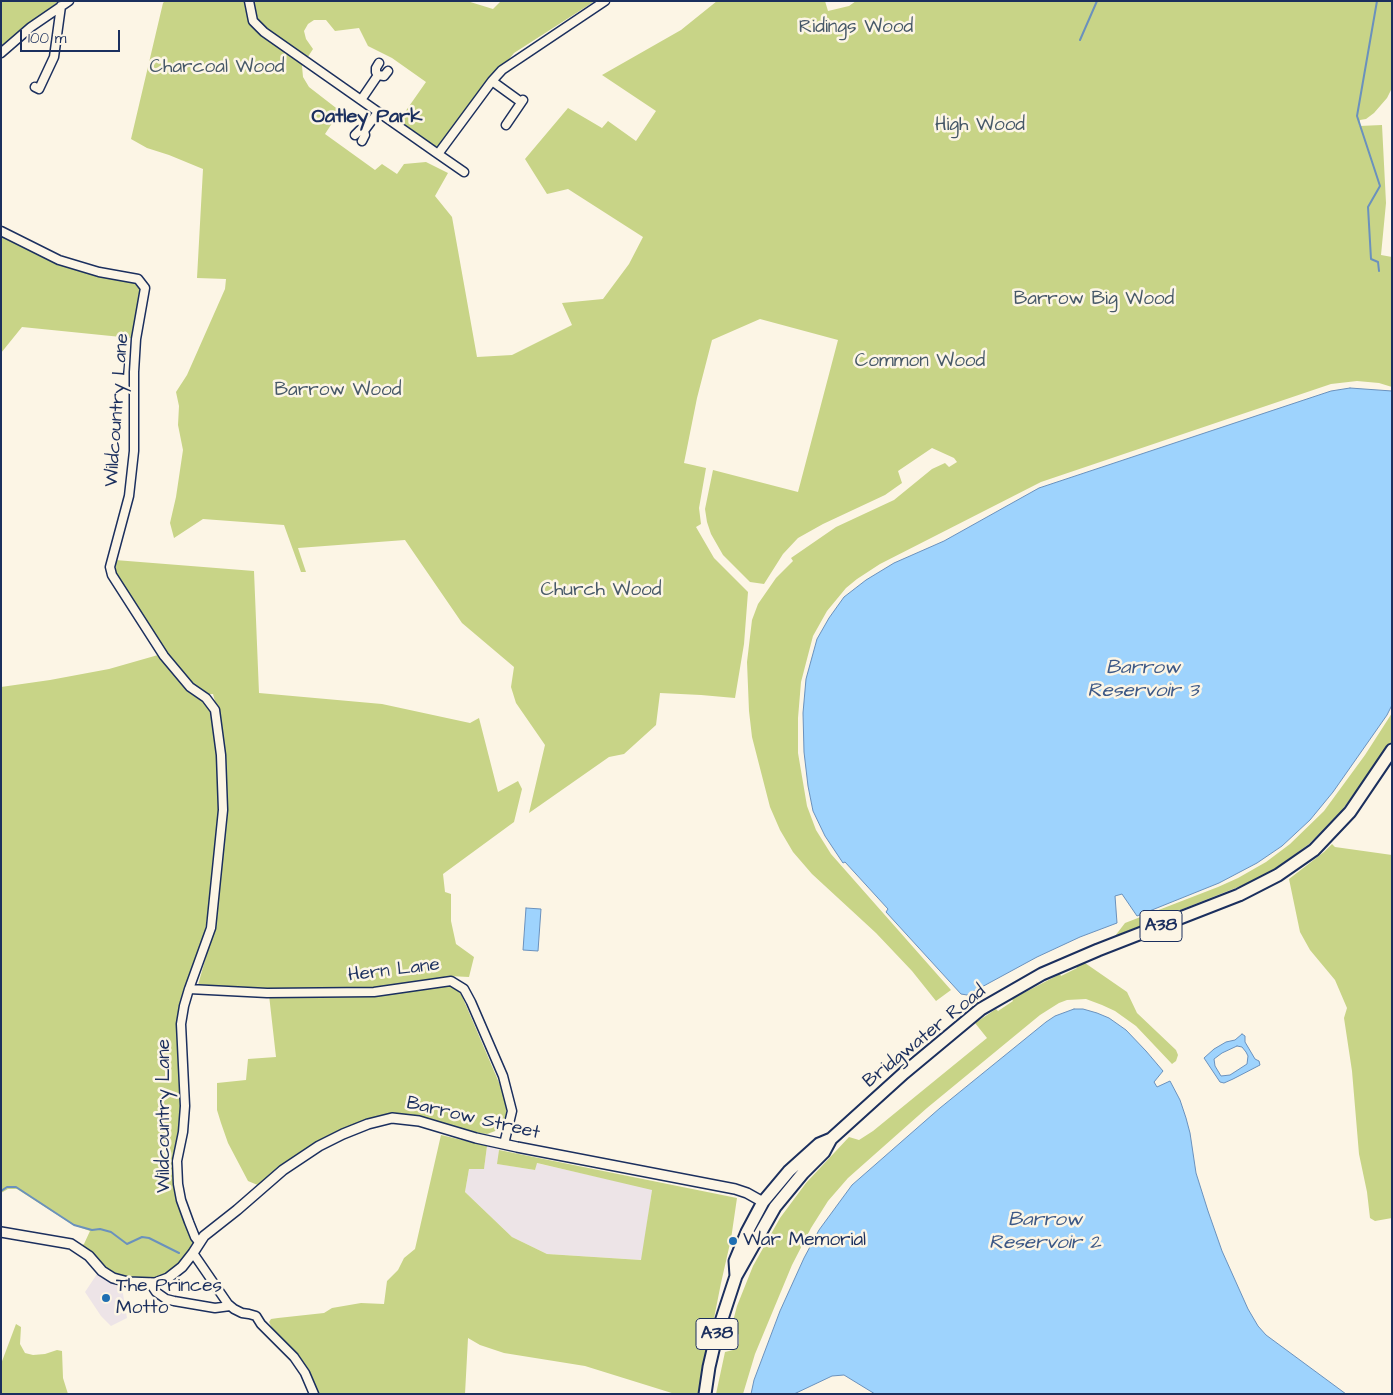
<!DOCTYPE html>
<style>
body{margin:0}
#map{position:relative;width:1393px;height:1395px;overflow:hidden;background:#fcf5e5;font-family:"Architects Daughter",sans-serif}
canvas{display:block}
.frame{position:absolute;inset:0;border:2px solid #1b2f5e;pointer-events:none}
.scale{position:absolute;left:20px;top:30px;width:100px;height:22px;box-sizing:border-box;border:2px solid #1b2f5e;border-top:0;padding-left:6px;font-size:15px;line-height:18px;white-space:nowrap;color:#1b2f5e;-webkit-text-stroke:4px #fcf5e5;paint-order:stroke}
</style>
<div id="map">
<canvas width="1393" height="1395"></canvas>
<div class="frame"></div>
<div class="scale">100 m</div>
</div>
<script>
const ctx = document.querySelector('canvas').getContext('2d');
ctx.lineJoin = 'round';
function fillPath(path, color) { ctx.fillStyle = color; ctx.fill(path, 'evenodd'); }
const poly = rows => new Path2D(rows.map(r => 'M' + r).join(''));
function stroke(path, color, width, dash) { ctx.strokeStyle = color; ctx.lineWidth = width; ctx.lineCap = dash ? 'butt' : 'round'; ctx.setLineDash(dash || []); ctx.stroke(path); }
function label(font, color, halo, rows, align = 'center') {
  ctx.font = font + ' "Architects Daughter",sans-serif'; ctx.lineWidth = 5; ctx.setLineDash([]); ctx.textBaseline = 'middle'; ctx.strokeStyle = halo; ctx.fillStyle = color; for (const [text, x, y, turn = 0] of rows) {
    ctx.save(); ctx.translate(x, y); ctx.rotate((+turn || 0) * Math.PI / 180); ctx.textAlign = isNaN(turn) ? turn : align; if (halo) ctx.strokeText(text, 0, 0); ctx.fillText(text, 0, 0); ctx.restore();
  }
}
fillPath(poly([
 [487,1146,499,1150,498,1164,535,1170,536,1163,652,1189,642,1260,547,1254,512,1237,465,1192,469,1169,484,1168],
 [97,1274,122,1288,127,1318,111,1326,101,1316,85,1292]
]), '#ede4e7');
fillPath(poly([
 [1,1,59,1,1,46],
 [165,1,467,1,493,9,501,1,595,1,514,53,467,110,441,145,436,147,430,146,398,122,426,82,392,58,368,46,359,28,335,31,326,20,314,20,308,24,304,31,306,39,313,49,302,66,303,77,309,87,340,111,325,134,375,170,382,164,397,174,404,164,426,162,448,173,435,196,452,217,477,357,512,355,572,325,562,303,603,299,629,264,643,237,568,189,547,194,525,159,568,108,602,128,608,121,636,141,656,111,602,75,681,30,717,1,825,1,828,11,849,6,856,1,1392,1,1392,88,1387,98,1374,113,1366,119,1360,120,1359,126,1382,125,1386,203,1381,255,1392,257,1392,387,1379,383,1357,381,1331,384,1041,482,880,564,857,579,846,588,827,611,813,636,801,682,798,718,798,753,807,806,816,830,831,854,951,990,936,1001,912,971,876,933,812,874,793,852,780,830,770,807,752,737,749,711,747,662,752,620,758,604,776,578,793,561,791,558,836,527,894,500,932,469,945,463,949,467,957,462,954,458,932,448,898,471,902,483,885,495,823,524,798,538,783,554,764,584,750,582,723,555,711,534,707,522,705,509,713,470,798,492,838,340,760,319,712,340,697,398,684,463,706,468,699,508,701,524,696,527,714,558,748,592,744,644,735,698,701,695,660,693,656,725,624,754,609,757,529,813,545,745,516,703,511,687,514,667,462,623,405,540,298,548,306,572,301,572,284,525,203,519,174,538,170,523,176,497,183,450,178,425,179,406,176,392,187,375,225,289,226,279,197,278,203,169,169,155,147,148,131,139,163,3],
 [1,234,71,268,100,277,135,282,139,285,140,291,141,300,131,338,22,327,1,353],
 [115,560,254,571,259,693,382,704,470,723,479,718,498,792,518,781,522,789,514,822,443,874,445,892,451,894,451,921,456,944,474,957,469,977,449,976,411,985,348,991,339,988,327,990,220,989,198,985,211,939,221,868,225,828,226,775,222,727,213,694,205,694,198,690,169,658,116,574],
 [158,655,178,680,204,700,211,710,219,756,219,811,216,854,204,939,180,1007,177,1027,182,1085,182,1114,175,1162,193,1245,180,1264,169,1273,154,1279,129,1279,109,1272,79,1247,84,1244,90,1231,73,1225,17,1189,8,1189,1,1193,1,687,50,680,109,669],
 [1392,713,1392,741,1342,810,1309,844,1276,868,1253,881,1115,936,1125,923,1218,887,1238,878,1266,862,1290,844,1324,811,1365,755],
 [1332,844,1335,847,1392,855,1392,1218,1375,1221,1370,1218,1367,1192,1359,1154,1352,1071,1344,1018,1347,1008,1335,980,1310,950,1300,932,1289,879,1324,852],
 [1085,963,1127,992,1137,1013,1176,1050,1178,1055,1176,1061,1172,1064,1136,1026,1115,1011,1102,1005,1086,999,1067,1000,1059,1003,1040,1015,927,1108,848,1178,828,1201,811,1228,792,1265,755,1354,743,1394,716,1394,725,1352,733,1350,739,1344,739,1335,732,1325,737,1306,753,1266,780,1218,806,1183,849,1137,859,1140,873,1131,987,1038,975,1023,996,1009,998,1011,1013,1001,1012,999,1060,974,1061,976,1077,968,1076,966],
 [448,985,452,986,458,990,462,996,500,1085,505,1101,507,1115,503,1126,498,1130,487,1134,479,1133,412,1115,394,1114,373,1118,339,1132,310,1147,280,1166,260,1186,248,1181,228,1143,221,1123,217,1110,217,1083,246,1080,248,1059,276,1057,269,995,373,997],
 [441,1135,487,1146,484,1169,469,1169,465,1192,512,1237,547,1254,641,1260,652,1190,537,1163,535,1170,497,1164,499,1150,737,1198,731,1239,721,1283,699,1394,675,1394,585,1366,504,1353,480,1345,468,1338,465,1394,317,1394,310,1372,288,1344,274,1332,269,1322,271,1319,278,1318,324,1313,332,1308,361,1303,384,1304,387,1281,398,1270,404,1258,415,1249],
 [16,1324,21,1327,20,1344,25,1353,33,1355,45,1354,57,1350,62,1351,63,1378,68,1394,1,1394,1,1364]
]), '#c8d487');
const water = poly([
 [1350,388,1392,391,1392,705,1387,715,1333,792,1310,820,1282,846,1257,863,1219,883,1137,916,1122,894,1115,896,1117,923,1080,937,1037,957,967,995,961,994,886,912,888,909,845,862,843,863,825,836,813,811,808,786,804,752,803,713,806,679,817,639,829,618,844,597,866,580,894,563,944,541,1039,488,1331,391,1350,388],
 [526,908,541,909,538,951,523,950,526,908],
 [1074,1009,1083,1009,1097,1013,1109,1018,1126,1030,1146,1051,1163,1071,1154,1082,1157,1087,1170,1081,1180,1100,1186,1118,1190,1133,1196,1173,1208,1211,1222,1251,1248,1309,1258,1326,1266,1335,1346,1394,875,1394,844,1375,832,1376,794,1394,751,1394,754,1380,780,1311,804,1258,819,1230,852,1185,940,1108,1046,1022,1055,1016,1074,1009],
 [1242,1034,1245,1036,1245,1042,1255,1059,1259,1061,1260,1065,1233,1079,1224,1083,1220,1082,1204,1058,1214,1049,1226,1042,1235,1040,1242,1034],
 [1237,1046,1242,1047,1246,1052,1248,1056,1247,1064,1230,1075,1221,1076,1215,1066,1214,1059,1222,1053,1237,1046]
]);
fillPath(water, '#9ed3fd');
stroke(water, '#6a91bd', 1);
stroke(poly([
 [1377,1,1357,116,1380,186,1368,207,1371,259,1378,262,1379,271],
 [1080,40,1097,1],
 [1,1191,7,1187,16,1187,74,1225,92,1230,100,1229,111,1232,127,1244,142,1237,149,1238,179,1253]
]), '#6a91bd', 2);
const minor = poly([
 [249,1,253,21,264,32,438,154,492,81,502,70,605,1],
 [1,53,31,27,69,1],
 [379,63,376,68,376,72,378,75,384,76,388,71],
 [492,81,521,102],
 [35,87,39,89,54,57,61,6],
 [361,100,378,75],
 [506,125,523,100],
 [364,131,378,112],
 [355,135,360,130,364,131,365,135,362,141],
 [438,154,464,172],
 [1,231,59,260,99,272,138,279,145,288,136,339,134,372,134,451,129,496,110,567,112,575,164,656,190,687,206,698,215,710,221,755,223,810,211,928,189,989,184,1006,181,1024,185,1106,183,1132,177,1161,178,1184,181,1200,189,1222,195,1237,199,1242],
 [189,989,267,993,374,992,451,981,464,989,471,1002,503,1076,512,1111,504,1144],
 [193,1253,228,1304,234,1309,242,1313,249,1314,256,1316,261,1324,294,1357,305,1373,314,1394],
 [150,1283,156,1292,166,1299,174,1301,215,1308,230,1306]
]);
const major = poly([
 [1,1232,71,1244,89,1256,102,1271,113,1278,128,1282,155,1283,168,1278,182,1267,193,1253,204,1236,237,1210,283,1170,319,1146,343,1134,368,1124,392,1118,419,1121,476,1138,517,1147,735,1189,747,1193,763,1202]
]);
const highway = poly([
 [736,1276,735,1261,747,1232,763,1202,789,1171,819,1144,831,1139],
 [705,1394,709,1367,716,1337,736,1276,775,1207,803,1173,824,1152,831,1139,904,1073,981,1009,1042,974,1098,950,1239,895,1278,875,1314,850,1350,812,1392,750]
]);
stroke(minor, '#1b2f5e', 11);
stroke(major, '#1b2f5e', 12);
stroke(highway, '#1b2f5e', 15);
stroke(minor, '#fcf5e5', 8);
stroke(major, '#fcf5e5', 9);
stroke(highway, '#fcf5e5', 11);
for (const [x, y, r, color] of [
 [733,1241,5,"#1f6fb2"],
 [106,1298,5,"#1f6fb2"]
]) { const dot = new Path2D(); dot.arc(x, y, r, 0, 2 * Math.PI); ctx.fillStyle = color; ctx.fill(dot); stroke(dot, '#fcf5e5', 2); }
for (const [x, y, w] of [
 [1161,926,42],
 [717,1334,42]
]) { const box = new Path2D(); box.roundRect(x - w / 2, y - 15.5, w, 31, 4); ctx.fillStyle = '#fcf5e5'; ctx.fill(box); stroke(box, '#1b2f5e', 1); }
label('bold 18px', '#1b2f5e', null, [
 ["A38",1161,926],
 ["A38",717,1334]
]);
label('19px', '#465868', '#fcf5e5', [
 ["Ridings Wood",856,28],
 ["Charcoal Wood",217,68],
 ["High Wood",980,126],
 ["Barrow Big Wood",1094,300],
 ["Common Wood",920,362],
 ["Barrow Wood",338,391],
 ["Church Wood",601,591]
]);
label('19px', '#1b2f5e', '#fcf5e5', [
 ["Wildcountry Lane",118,410,-86],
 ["Hern Lane",394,971,-7],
 ["Bridgwater Road",925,1037,-39],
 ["Wildcountry Lane",165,1116,-90],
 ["Barrow Street",473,1119,13]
]);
label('19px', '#1b2f5e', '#fcf5e5', [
 ["War Memorial",743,1241],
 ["The Princes",116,1287],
 ["Motto",116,1309]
], 'left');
label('bold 20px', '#1b2f5e', '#fcf5e5', [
 ["Oatley Park",367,118]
]);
label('italic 20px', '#3c5886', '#fcf5e5', [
 ["Barrow",1143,669],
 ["Reservoir 3",1143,692],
 ["Barrow",1045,1221],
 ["Reservoir 2",1045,1244]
]);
</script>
